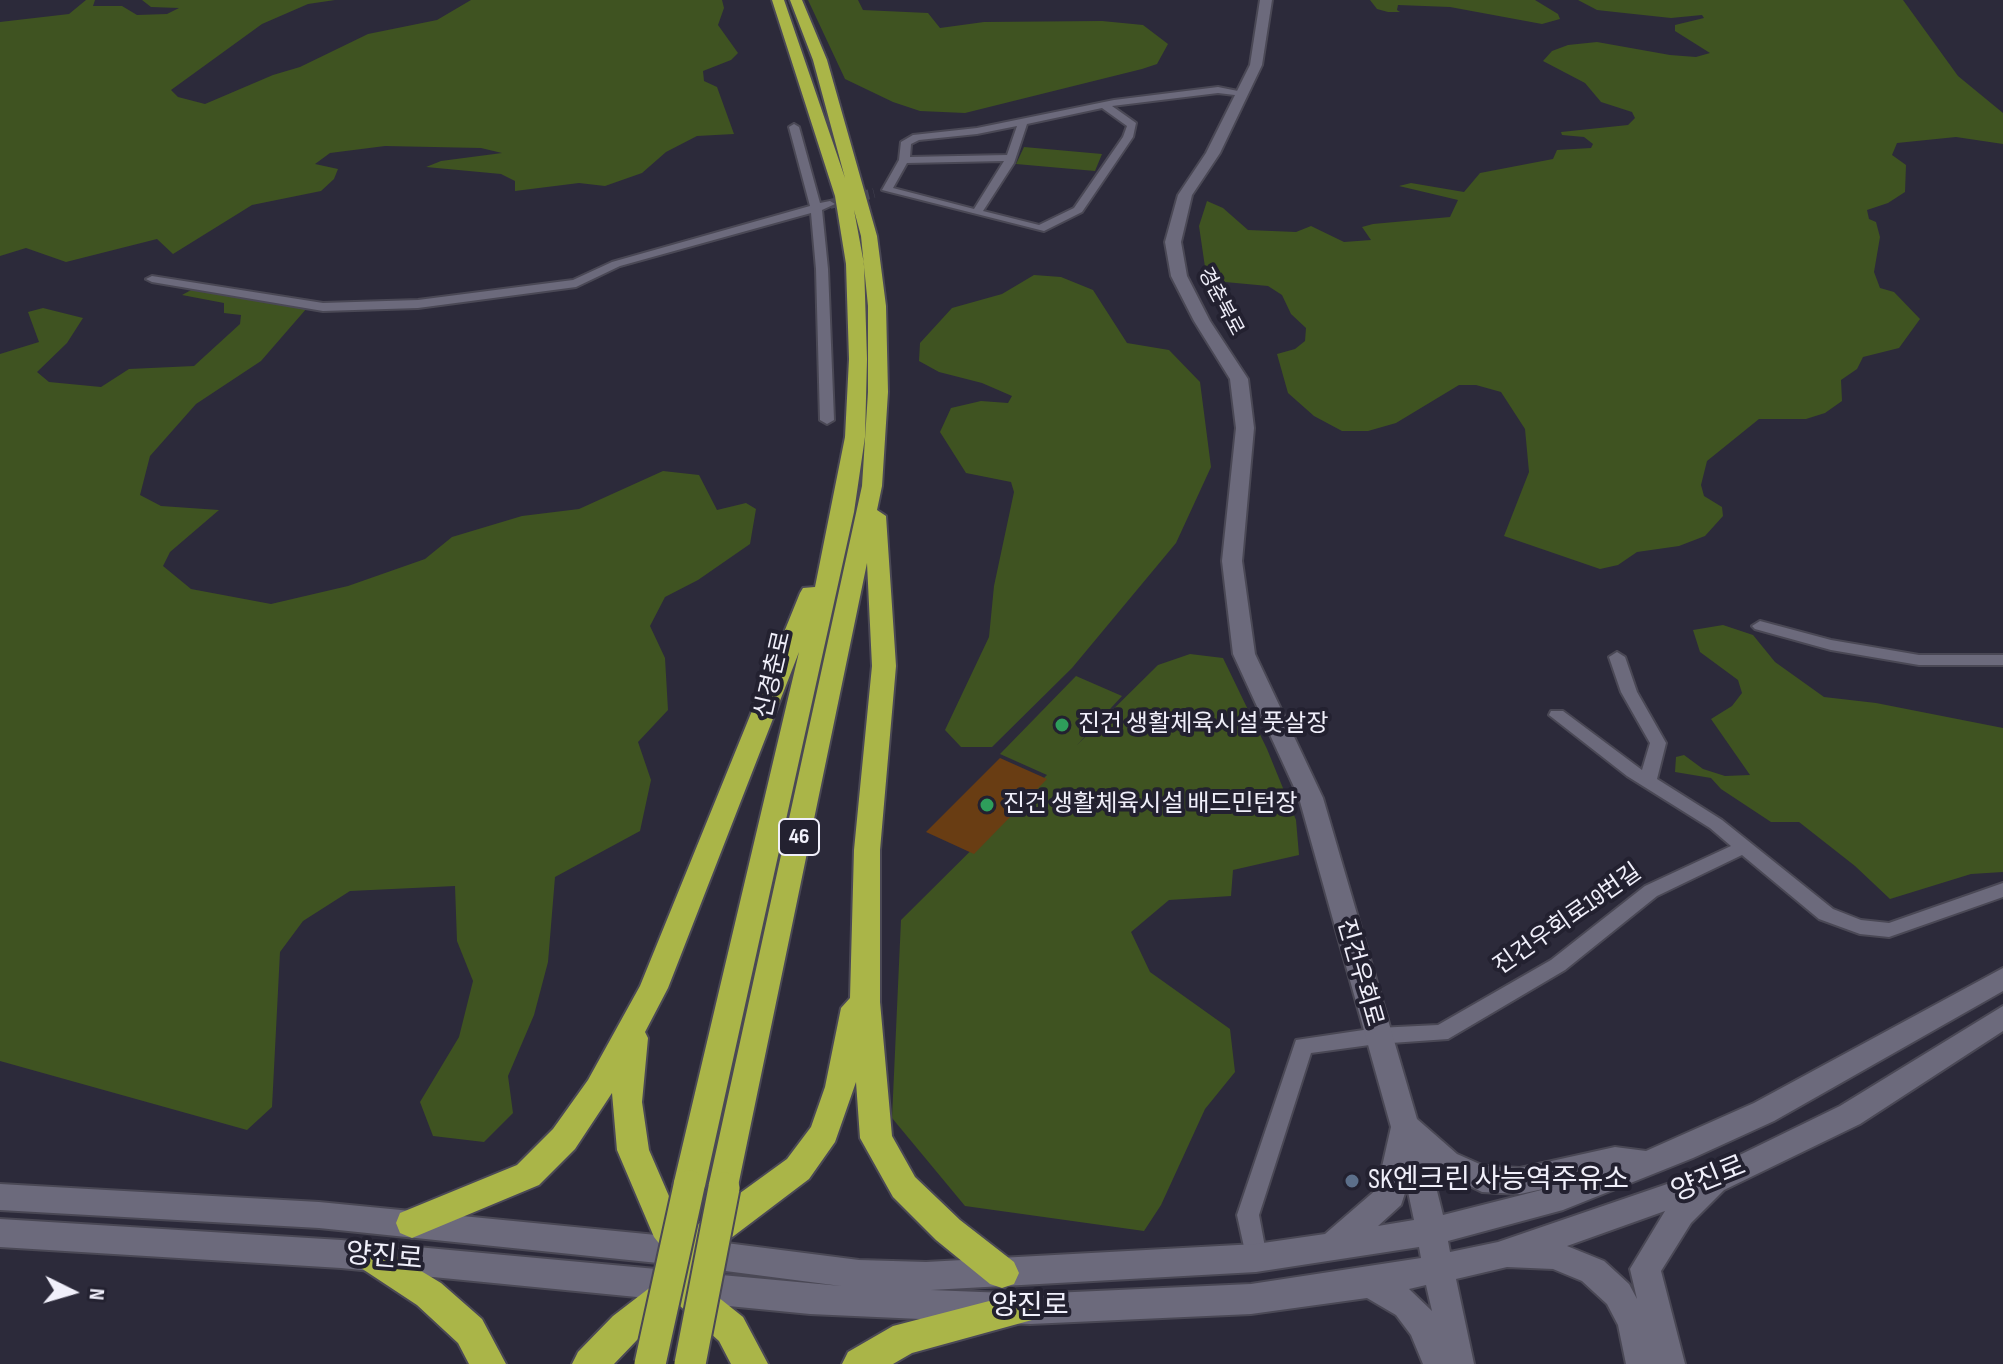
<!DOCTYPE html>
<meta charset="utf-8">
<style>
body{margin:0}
#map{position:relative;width:2003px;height:1364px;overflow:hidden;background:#2c2a3a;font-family:"Sofia Sans Condensed",sans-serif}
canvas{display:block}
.north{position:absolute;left:32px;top:1252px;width:80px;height:80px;-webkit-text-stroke:6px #232130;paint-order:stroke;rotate:95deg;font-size:22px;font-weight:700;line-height:32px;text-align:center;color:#f0effa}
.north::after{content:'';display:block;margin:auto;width:28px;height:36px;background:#f0effa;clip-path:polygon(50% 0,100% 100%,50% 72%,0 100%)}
</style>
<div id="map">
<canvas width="2003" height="1364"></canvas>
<div class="north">N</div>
</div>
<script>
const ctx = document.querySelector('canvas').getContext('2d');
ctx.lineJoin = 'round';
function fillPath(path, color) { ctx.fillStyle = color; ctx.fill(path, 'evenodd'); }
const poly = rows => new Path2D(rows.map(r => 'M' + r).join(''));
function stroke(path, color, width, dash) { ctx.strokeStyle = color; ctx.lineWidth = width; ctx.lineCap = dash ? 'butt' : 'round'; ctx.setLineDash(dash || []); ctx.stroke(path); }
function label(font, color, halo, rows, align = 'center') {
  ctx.font = font + ' "Sofia Sans Condensed","Noto Sans KR",sans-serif'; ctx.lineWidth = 8; ctx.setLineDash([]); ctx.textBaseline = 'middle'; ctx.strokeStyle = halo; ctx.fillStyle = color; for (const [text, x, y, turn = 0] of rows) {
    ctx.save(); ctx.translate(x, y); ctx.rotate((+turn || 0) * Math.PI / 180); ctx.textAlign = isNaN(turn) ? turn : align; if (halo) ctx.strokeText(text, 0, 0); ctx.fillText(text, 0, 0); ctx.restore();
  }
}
fillPath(poly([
 [86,0,95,0,93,6,122,6,137,15,167,14,179,8,151,7,142,0,335,0,308,4,262,24,171,90,178,97,205,104,273,75,300,67,368,34,437,20,471,0,722,0,724,8,718,25,738,53,731,60,703,71,704,81,717,87,734,134,697,136,666,152,642,173,605,186,579,183,515,191,515,181,501,174,426,167,441,161,502,153,481,148,385,146,330,153,315,164,338,169,334,179,321,191,252,205,173,254,157,239,66,262,26,248,0,256,0,22,69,14],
 [808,0,858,0,863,10,928,13,940,28,984,22,1102,21,1143,25,1168,44,1157,64,1142,69,965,113,920,111,893,102,845,79],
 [1370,0,1535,0,1558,14,1560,19,1542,24,1450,7,1398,5,1397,10,1400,12,1388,12,1377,9],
 [1578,0,1903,0,1958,76,2003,113,2003,144,1956,137,1897,143,1892,155,1906,165,1905,192,1888,203,1867,210,1869,219,1876,222,1880,237,1874,272,1880,288,1894,292,1920,319,1899,348,1863,357,1857,369,1841,380,1842,401,1825,413,1806,419,1759,419,1707,461,1701,485,1704,496,1722,507,1723,516,1705,536,1679,546,1637,552,1618,565,1600,569,1504,536,1529,472,1525,429,1501,392,1476,385,1459,385,1396,423,1368,431,1342,431,1314,416,1288,393,1277,354,1295,349,1305,341,1306,328,1291,314,1282,295,1268,286,1225,282,1205,267,1199,226,1207,201,1223,208,1248,230,1296,232,1311,226,1344,242,1371,240,1362,227,1373,224,1450,217,1458,200,1399,186,1411,183,1464,192,1480,173,1553,159,1557,150,1591,148,1593,144,1584,137,1562,135,1561,132,1628,125,1635,118,1632,112,1601,102,1585,83,1543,61,1552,51,1568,45,1597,42,1670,55,1696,57,1710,53,1675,31,1675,25,1704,18,1702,15,1671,18,1615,12,1597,10],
 [1024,147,1102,154,1095,171,1016,164],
 [1034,275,1061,277,1093,290,1127,343,1169,350,1200,382,1211,467,1176,543,1072,668,992,747,961,747,945,730,989,637,994,586,1014,492,1011,482,966,473,940,432,951,408,981,401,1008,403,1012,396,982,383,939,372,919,361,920,343,952,308,1002,294],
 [204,283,300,298,307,308,261,361,196,404,150,456,140,495,161,506,219,510,170,552,163,566,191,589,271,604,348,586,425,559,452,537,522,516,579,509,663,471,699,475,717,510,746,503,756,509,750,544,698,580,665,597,650,626,665,658,668,710,638,742,651,780,640,831,555,877,548,962,534,1015,508,1076,513,1113,484,1142,433,1136,420,1102,459,1037,473,981,457,941,455,886,350,891,303,921,280,952,272,1107,247,1130,0,1061,0,354,39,342,28,312,43,308,83,318,67,343,37,372,49,382,101,387,129,369,194,366,240,324,241,315,224,313,224,303,182,295],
 [1723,625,1753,635,1775,662,1824,697,1876,703,2003,728,2003,872,1971,874,1890,899,1855,866,1799,822,1771,822,1721,789,1711,778,1675,772,1676,757,1684,755,1703,769,1725,776,1750,775,1711,719,1732,706,1742,693,1738,680,1700,652,1693,630],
 [1190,654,1223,658,1267,749,1296,820,1299,855,1233,870,1231,896,1169,900,1131,932,1150,972,1230,1029,1235,1072,1205,1109,1161,1205,1144,1231,965,1206,892,1118,901,920,1047,775,1000,754,1076,676,1122,696,1077,745,1158,665]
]), '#3f5321');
fillPath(poly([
 [1000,758,1047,779,974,854,926,832]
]), '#693d13');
stroke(poly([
 [830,204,874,193]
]), '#494857', 10, [10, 5]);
const street = poly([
 [1218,87,1248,93,1243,96,1218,93,1112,106,1136,123,1133,137,1082,212,1044,231,882,190,899,160,901,142,913,135,977,128,1114,100,1218,87],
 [1102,108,1127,126,1123,137,1074,208,1039,225,983,211,1014,163,1027,124,1102,108],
 [1017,126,1007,155,910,157,911,144,919,140,977,134,1017,126],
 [1004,161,974,209,893,188,907,163,1004,161],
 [794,124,799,127,820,203,830,201,835,204,822,210,828,269,834,420,827,424,820,420,816,269,811,213,620,266,576,287,418,308,323,311,152,282,146,279,152,276,323,303,418,300,573,280,612,262,810,206,789,127,794,124],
 [1760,621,1831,640,1919,655,2003,655,2003,665,1919,665,1831,650,1755,629,1752,626,1760,621],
 [1617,652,1625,657,1637,692,1666,743,1657,779,1722,820,1833,909,1861,920,1889,923,2003,883,2003,897,1889,937,1860,934,1819,919,1742,855,1657,896,1565,970,1448,1039,1377,1044,1311,1053,1259,1215,1267,1258,1264,1265,1256,1268,1248,1265,1237,1215,1296,1040,1377,1028,1438,1025,1551,960,1645,886,1731,846,1710,828,1627,776,1549,715,1551,711,1563,711,1642,770,1650,743,1621,692,1609,657,1617,652]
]);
const secondary = poly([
 [1260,0,1272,0,1262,65,1220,153,1192,195,1181,242,1187,276,1210,321,1248,379,1254,428,1242,561,1255,654,1323,798,1417,1119,1457,1154,1484,1166,1520,1168,1615,1147,1646,1151,1754,1103,2003,968,2003,991,1774,1121,1693,1158,1563,1210,1448,1241,1450,1252,1498,1242,1711,1169,1840,1106,2003,1006,2003,1031,1860,1124,1724,1190,1691,1223,1661,1271,1685,1364,1626,1364,1618,1325,1607,1304,1582,1281,1553,1269,1507,1267,1456,1279,1474,1364,1423,1364,1411,1335,1396,1315,1367,1298,1251,1314,1030,1324,810,1314,341,1268,0,1247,0,1219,341,1240,841,1286,687,1266,319,1228,0,1210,0,1184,319,1202,687,1238,859,1260,926,1262,1256,1244,1325,1234,1377,1189,1391,1127,1299,798,1233,654,1222,561,1236,428,1230,379,1194,321,1171,276,1165,242,1178,195,1206,153,1250,65,1260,0],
 [1431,1167,1482,1192,1520,1194,1557,1186,1443,1215,1431,1167],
 [1407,1187,1414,1220,1378,1226,1401,1205,1407,1187],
 [1665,1211,1630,1269,1637,1299,1629,1284,1604,1261,1567,1246,1665,1211],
 [1419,1247,1421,1258,1251,1284,1030,1294,931,1290,1256,1272,1419,1247],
 [1426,1285,1432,1311,1409,1289,1426,1285]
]);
const highway = poly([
 [772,0,784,0,845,178,813,60,790,0,802,0,827,60,877,236,886,306,888,392,882,486,877,510,886,516,896,666,880,850,880,1002,892,1136,915,1177,960,1220,1014,1262,1019,1273,1014,1284,1002,1288,990,1284,936,1240,893,1197,860,1138,856,1082,835,1142,809,1179,702,1260,698,1281,743,1317,768,1364,731,1364,719,1341,680,1306,637,1340,614,1364,572,1364,578,1352,613,1316,665,1276,669,1256,654,1237,617,1150,612,1093,575,1149,539,1185,412,1238,400,1233,396,1223,400,1213,517,1165,553,1129,588,1080,640,986,800,593,803,588,815,587,845,437,849,359,846,264,835,196,772,0],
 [854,210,861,236,868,306,868,392,862,486,708,1188,713,1198,724,1202,732,1199,689,1231,678,1217,649,1150,642,1102,648,1038,645,1032,668,988,799,652,673,1186,678,1196,689,1200,700,1196,705,1186,854,512,865,437,867,359,864,264,854,210],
 [867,563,872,666,854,850,850,998,841,1008,825,1087,811,1127,787,1159,736,1196,867,563],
 [373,1242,441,1283,482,1319,506,1364,469,1364,458,1343,417,1305,361,1268,356,1257,361,1246,373,1242],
 [1020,1293,1032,1298,1037,1309,1032,1320,912,1353,893,1364,842,1364,848,1352,893,1326,1020,1293]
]);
stroke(street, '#4a4855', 4);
stroke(secondary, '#4a4855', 4);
stroke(highway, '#4a4855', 4);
fillPath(street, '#6c6a7c');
fillPath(secondary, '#6c6a7c');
fillPath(highway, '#aab548');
const highwayBridge = poly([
 [650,1364,689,1186],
 [690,1364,724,1188]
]);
stroke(highwayBridge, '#4a4855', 35, []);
stroke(highwayBridge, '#aab548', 31);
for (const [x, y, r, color] of [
 [1062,725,8,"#2e9e5b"],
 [987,805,8,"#2e9e5b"],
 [1352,1181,8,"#5c6f8a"]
]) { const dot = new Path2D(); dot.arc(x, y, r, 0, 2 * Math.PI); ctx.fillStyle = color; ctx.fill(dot); stroke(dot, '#232130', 3); }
label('20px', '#f0effa', '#232130', [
 ["경춘북로",1220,302,62]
]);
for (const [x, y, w] of [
 [799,837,40]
]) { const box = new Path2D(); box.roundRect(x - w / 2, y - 18, w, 36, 6); ctx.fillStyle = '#232130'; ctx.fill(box); stroke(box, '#f0effa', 2); }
label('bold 22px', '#f0effa', null, [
 ["46",799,837]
]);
label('24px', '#f0effa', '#232130', [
 ["신경춘로",774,675,-77],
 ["진건우회로19번길",1568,920,-35],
 ["진건우회로",1359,973,74]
]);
label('24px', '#f0effa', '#232130', [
 ["진건 생활체육시설 풋살장",1078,725],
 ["진건 생활체육시설 배드민턴장",1003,805]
], 'left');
label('28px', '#f0effa', '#232130', [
 ["양진로",1709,1180,-22],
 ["양진로",384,1258,5],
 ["양진로",1030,1307]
]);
label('28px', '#f0effa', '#232130', [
 ["SK엔크린 사능역주유소",1368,1181]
], 'left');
</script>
